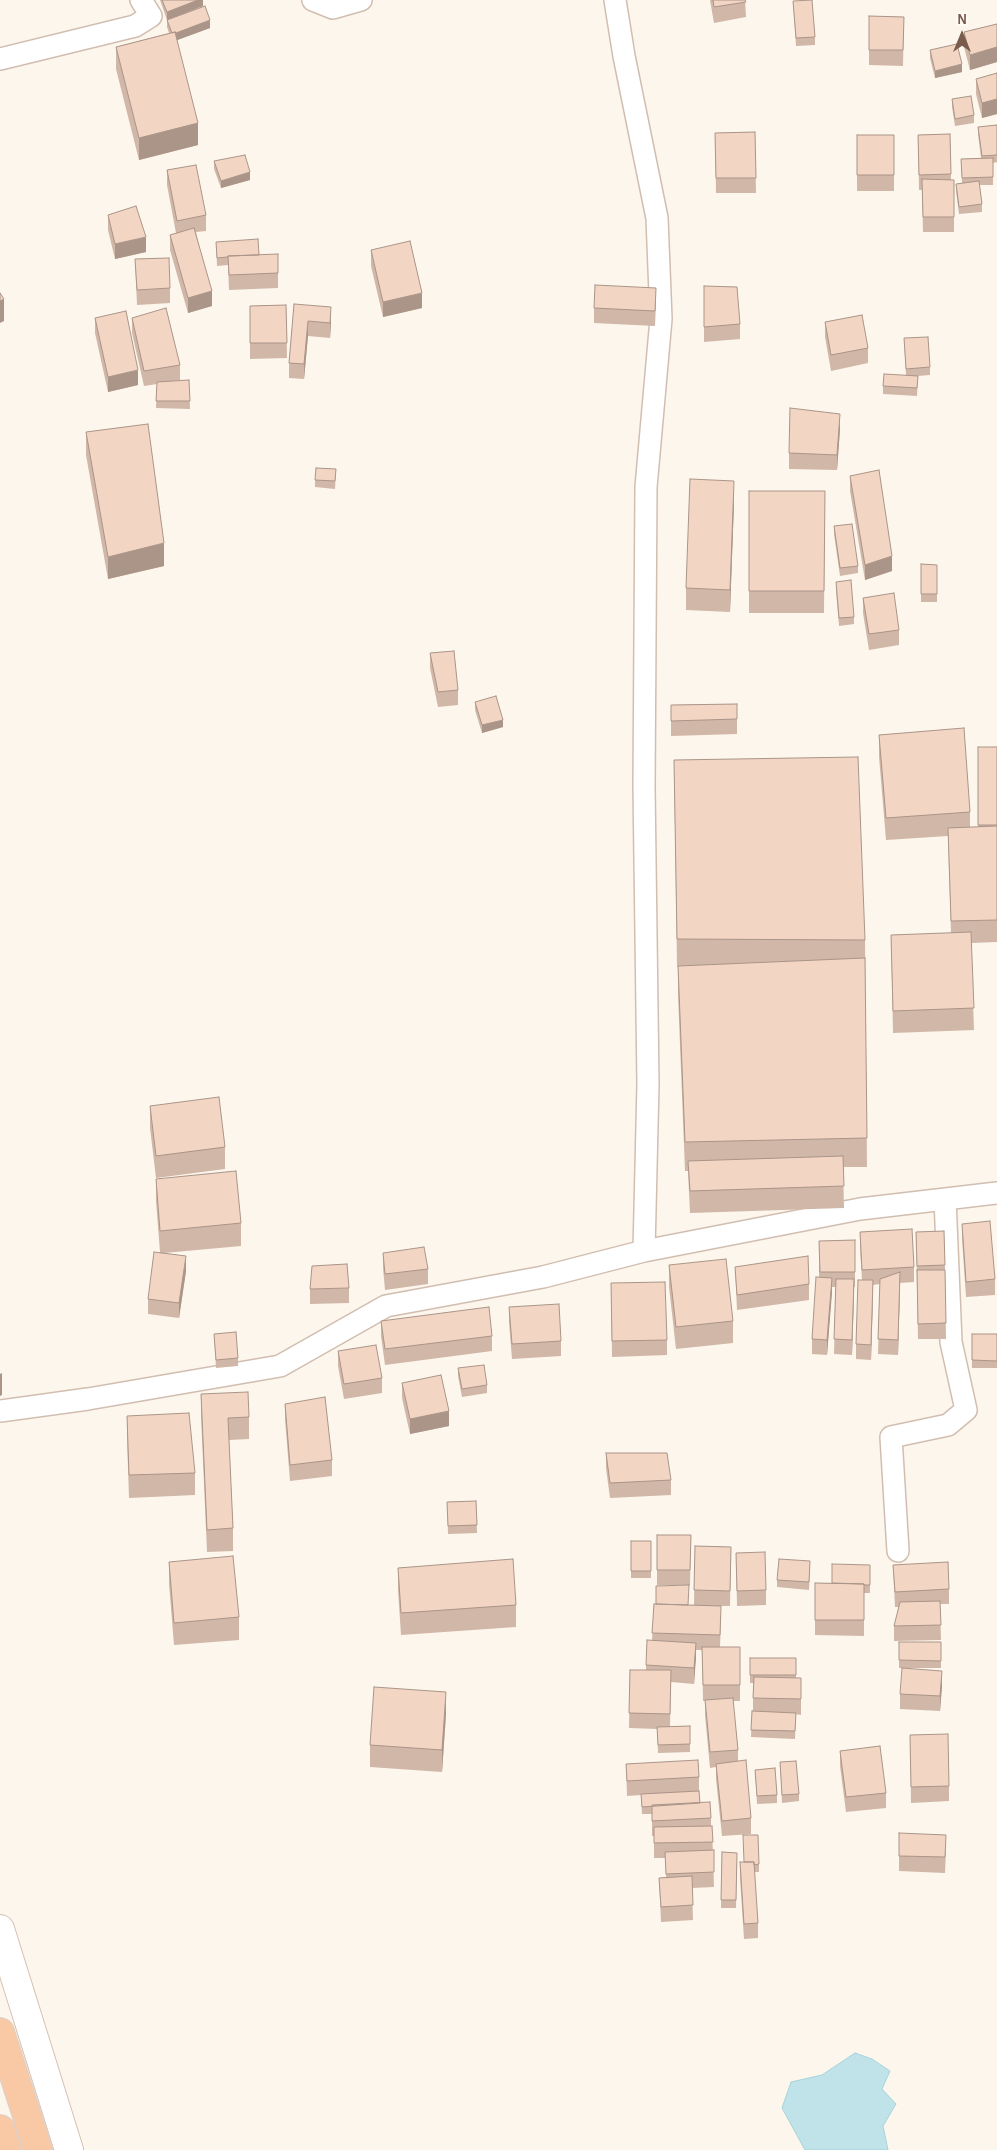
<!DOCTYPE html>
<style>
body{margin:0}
#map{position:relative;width:997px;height:2150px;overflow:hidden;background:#fdf6ec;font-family:"Alegreya Sans",sans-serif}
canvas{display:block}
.north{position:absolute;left:937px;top:10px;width:50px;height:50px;-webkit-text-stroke:4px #fffaf3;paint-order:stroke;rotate:0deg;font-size:14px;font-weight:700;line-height:20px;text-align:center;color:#7a5c4d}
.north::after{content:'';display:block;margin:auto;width:18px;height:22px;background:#7a5c4d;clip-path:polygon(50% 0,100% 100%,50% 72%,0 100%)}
</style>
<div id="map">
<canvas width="997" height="2150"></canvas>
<div class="north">N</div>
</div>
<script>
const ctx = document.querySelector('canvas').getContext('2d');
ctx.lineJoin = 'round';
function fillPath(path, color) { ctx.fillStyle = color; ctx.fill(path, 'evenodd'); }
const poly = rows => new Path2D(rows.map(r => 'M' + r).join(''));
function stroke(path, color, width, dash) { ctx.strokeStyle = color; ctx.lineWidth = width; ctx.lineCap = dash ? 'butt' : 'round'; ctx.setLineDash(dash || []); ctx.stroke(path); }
const water = poly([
 [855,2053,872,2059,890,2071,882,2089,896,2104,883,2126,888,2150,805,2150,782,2108,791,2082,822,2075,855,2053]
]);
fillPath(water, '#bfe3e8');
stroke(water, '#a5d3da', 1);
const minor = poly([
 [313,0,333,8,361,0],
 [615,0,624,56,657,218,661,319,646,487,644,786,648,1084,644,1251],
 [0,59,135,26,151,16,141,0],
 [0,1411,88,1399,280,1366,386,1306,543,1277,644,1251,860,1209,997,1193],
 [898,1551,891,1437,948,1425,966,1410,951,1342,945,1199]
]);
const secondary = poly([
 [0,1929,69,2150]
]);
const trunk = poly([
 [0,2032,38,2150],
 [0,2129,7,2150]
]);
stroke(minor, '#d1beb0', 24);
stroke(secondary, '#d6c0b0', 30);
stroke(trunk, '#dad1cd', 30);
stroke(minor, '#fff', 21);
stroke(secondary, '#fff', 28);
stroke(trunk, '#f9c8a4', 28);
fillPath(poly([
 [160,0,203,0,203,6,170,19,210,28,177,40,198,145,139,160,116,69,116,47,169,33,167,27,167,20],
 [710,0,745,0,746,17,714,23],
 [793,1,815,37,815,45,796,46],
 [869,16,904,17,903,66,869,65],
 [997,24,997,62,970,70,964,47,964,32],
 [930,50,962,72,935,78,930,58],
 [997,73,997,114,982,118,976,94,976,79],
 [952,99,974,115,974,123,955,126,952,107],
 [997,125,997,162,993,163,993,185,979,185,982,204,982,212,959,214,956,191,956,184,962,183,961,159,981,158,978,134,978,127],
 [755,132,756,193,716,193,715,133],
 [950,134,951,180,954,180,954,232,923,232,922,190,919,190,918,135],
 [857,135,894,135,894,191,857,191],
 [214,161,250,180,221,188,214,169],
 [167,170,206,215,206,231,196,232,212,306,188,313,170,250,170,235,176,233,167,185],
 [108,215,146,252,115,259,108,230],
 [216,242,278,273,278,288,229,290,228,265,217,266],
 [371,250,422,308,383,317,371,266],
 [135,259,170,288,170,303,137,305],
 [704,286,740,324,740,339,704,342],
 [656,303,655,326,594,323,594,308],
 [294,304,331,322,330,338,308,336,304,379,289,378,289,363],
 [286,305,287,358,250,359,250,306],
 [95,318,138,385,108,392,95,333],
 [132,318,180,365,180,380,174,381,189,380,190,409,156,408,157,384,144,386,132,333],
 [825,322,868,348,868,363,831,371,825,337],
 [904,338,930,367,930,375,918,376,917,396,883,394,883,386,906,375],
 [840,429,837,470,789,469,789,453],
 [86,432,164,566,108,579,86,455],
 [336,469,335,489,315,487,315,480],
 [850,476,892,571,865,580,850,491],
 [749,491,825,491,824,613,749,613],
 [734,503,730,612,686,610,686,588],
 [834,526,858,566,858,573,840,576,834,534],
 [921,564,937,565,937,602,921,602],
 [836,582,854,617,854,624,839,626,836,590],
 [863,598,899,630,899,645,869,650,863,613],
 [430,653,458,690,458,705,438,707,430,668],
 [475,702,503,727,482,733,475,710],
 [737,704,737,734,671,736,671,705],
 [879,735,970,812,970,827,978,827,978,747,997,747,997,942,971,943,974,1030,893,1033,891,935,951,933,948,836,886,840,879,757],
 [674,760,865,940,867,1167,843,1167,844,1208,690,1213,688,1171,685,1171,678,994,678,967,677,967],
 [150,1106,225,1147,225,1169,156,1178,150,1128],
 [156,1179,241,1223,241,1246,164,1253,186,1271,179,1318,148,1314,148,1299,160,1252,156,1201],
 [962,1224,995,1279,995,1295,966,1297,962,1239],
 [944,1231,945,1270,946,1339,918,1339,916,1232],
 [860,1232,914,1267,914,1282,900,1283,898,1355,878,1354,880,1284,873,1285,871,1360,856,1359,856,1344,862,1280,860,1247],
 [855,1240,855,1287,854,1287,852,1355,834,1354,836,1287,832,1287,827,1355,812,1354,812,1339,819,1277,819,1241],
 [383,1253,428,1269,428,1284,385,1290,383,1268],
 [669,1265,733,1321,733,1343,676,1349,669,1287],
 [735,1267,809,1284,809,1300,737,1310],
 [611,1283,667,1340,667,1355,612,1357],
 [349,1288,349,1303,310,1304,310,1289],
 [509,1307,561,1341,561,1356,512,1359,509,1322],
 [381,1321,492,1336,492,1351,385,1365,381,1336],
 [214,1334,238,1358,238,1366,216,1368],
 [972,1334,997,1334,997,1368,972,1368],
 [338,1351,382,1378,382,1393,344,1399,338,1366],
 [458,1368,487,1385,487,1393,462,1397,458,1376],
 [402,1383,449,1426,410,1434,402,1398],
 [201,1394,249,1417,249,1439,229,1440,233,1528,233,1551,207,1552,201,1416],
 [285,1404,332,1460,332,1476,290,1481,285,1419],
 [127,1416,195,1473,195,1495,129,1498,127,1438],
 [606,1453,671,1480,671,1495,610,1498,606,1468],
 [476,1501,477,1533,448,1534,447,1502],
 [657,1535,691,1535,690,1585,657,1585],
 [631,1541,651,1541,651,1578,631,1578],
 [695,1546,731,1547,730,1606,710,1606,721,1621,720,1647,740,1647,740,1701,733,1701,738,1750,738,1761,751,1818,751,1834,722,1836,716,1779,716,1767,710,1768,705,1715,705,1701,703,1701,702,1650,696,1650,694,1684,671,1682,670,1726,690,1726,690,1752,658,1753,657,1729,629,1728,630,1670,646,1670,646,1665,652,1640,654,1604,694,1605],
 [736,1553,766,1590,766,1605,737,1606],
 [169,1562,239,1617,239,1640,174,1645,169,1584],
 [870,1565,870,1593,864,1593,864,1636,815,1635,815,1583,832,1583],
 [893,1565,949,1589,949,1604,940,1604,941,1640,894,1641,894,1626,899,1607,895,1607],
 [398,1568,516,1605,516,1627,401,1635,398,1590],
 [810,1569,809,1590,777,1587,777,1580],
 [899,1642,941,1642,941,1668,899,1668],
 [750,1658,796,1658,796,1678,801,1678,801,1715,796,1714,795,1739,751,1737,752,1711,753,1711,753,1683,750,1683],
 [942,1686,940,1711,900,1709,900,1694],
 [446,1714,442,1772,370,1767,370,1745],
 [910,1735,949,1786,949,1801,911,1803],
 [840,1751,886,1793,886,1808,846,1812,840,1766],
 [780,1762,799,1794,799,1801,782,1803],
 [626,1764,699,1777,699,1791,700,1803,711,1818,711,1826,712,1826,714,1887,692,1888,693,1920,661,1922,659,1878,666,1877,665,1858,654,1858,654,1836,652,1836,652,1814,642,1814,641,1795,627,1796],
 [755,1770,777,1795,777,1803,757,1804],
 [899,1833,946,1850,945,1873,899,1871],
 [722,1852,737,1853,736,1908,721,1908],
 [740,1862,759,1864,759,1872,754,1872,758,1923,758,1938,744,1939,740,1878]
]), '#d1b7a8');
fillPath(poly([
 [198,0,203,0,203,6,167,20,167,12],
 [210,20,210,28,172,42,172,34],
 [997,47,997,62,970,70,970,55],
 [962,64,962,72,935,78,935,71],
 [997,99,997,114,982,118,982,103],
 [198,123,198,145,139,160,139,138],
 [250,172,250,180,221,188,221,181],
 [146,237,146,252,115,259,115,244],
 [212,291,212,306,188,313,188,298],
 [422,293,422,308,383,317,383,302],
 [4,299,4,321,0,323,0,301],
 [331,307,331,322,330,338,330,323],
 [308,321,308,336,304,379,304,364],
 [138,370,138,385,108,392,108,377],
 [840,414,840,429,837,470,837,455],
 [734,481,734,503,730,612,730,590],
 [164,543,164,566,108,579,108,557],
 [892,556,892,571,865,580,865,565],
 [503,720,503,727,482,733,482,725],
 [186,1256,186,1271,179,1318,179,1303],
 [900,1272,900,1287,898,1355,898,1340],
 [832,1278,832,1293,827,1355,827,1340],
 [854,1279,854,1295,852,1355,852,1340],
 [873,1280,873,1295,871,1360,871,1345],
 [2,1373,2,1395,0,1396,0,1374],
 [449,1411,449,1426,410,1434,410,1419],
 [696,1643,696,1658,694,1684,694,1668],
 [942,1671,942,1686,940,1711,940,1696],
 [446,1692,446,1714,442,1772,442,1750]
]), '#aa9588');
const building = poly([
 [162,0,198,0,167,12,162,0],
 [713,0,745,0,746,2,714,7,713,0],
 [812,0,815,37,796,38,793,1,812,0],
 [205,6,210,20,176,33,175,32,172,33,167,20,205,6],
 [869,16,904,17,903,50,869,50,869,16],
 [997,24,997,47,970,55,964,32,997,24],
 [175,32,198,123,139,138,116,47,175,32],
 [957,44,962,64,935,71,930,50,957,44],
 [997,73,997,99,982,103,976,79,997,73],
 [971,96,974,115,955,119,952,99,971,96],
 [997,125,997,155,982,156,978,127,997,125],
 [755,132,756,178,716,178,715,133,755,132],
 [950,134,951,174,919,175,918,135,950,134],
 [857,135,894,135,894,175,857,175,857,135],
 [245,155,250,172,221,181,214,161,245,155],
 [993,158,993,177,962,178,961,159,993,158],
 [196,165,206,215,177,221,167,170,196,165],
 [922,179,954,180,954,217,923,217,922,179],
 [979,181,982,204,959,207,956,184,979,181],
 [136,206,146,237,115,244,108,215,136,206],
 [194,228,212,291,188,298,170,235,194,228],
 [258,239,259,255,228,256,228,257,217,258,216,242,258,239],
 [410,241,422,293,383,302,371,250,410,241],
 [278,254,278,273,229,275,228,256,278,254],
 [169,258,170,288,137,290,135,259,169,258],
 [595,285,656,288,655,311,594,308,595,285],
 [704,286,737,287,740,324,704,327,704,286],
 [0,293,4,299,0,301,0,293],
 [294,304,331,307,330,323,308,321,304,364,289,363,294,304],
 [286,305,287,343,250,343,250,306,286,305],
 [166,308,180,365,144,371,132,318,166,308],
 [126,311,138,370,108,377,95,318,126,311],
 [862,315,868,348,831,355,825,322,862,315],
 [928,337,930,367,906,369,904,338,928,337],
 [884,374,918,376,917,388,883,386,884,374],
 [189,380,190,401,156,401,157,382,189,380],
 [790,408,840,414,837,455,789,453,790,408],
 [148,424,164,543,108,557,86,432,148,424],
 [316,468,336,469,335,481,315,480,316,468],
 [879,470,892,556,865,565,850,476,879,470],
 [690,479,734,481,730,590,686,588,690,479],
 [749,491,825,491,824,591,749,591,749,491],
 [852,524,858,566,840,568,834,526,852,524],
 [921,564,937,565,937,594,921,594,921,564],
 [851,580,854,617,839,618,836,582,851,580],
 [894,593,899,630,869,634,863,598,894,593],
 [454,651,458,690,438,692,430,653,454,651],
 [496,696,503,720,482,725,475,702,496,696],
 [737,704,737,719,671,721,671,705,737,704],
 [964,728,970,812,886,818,879,735,964,728],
 [978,747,997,747,997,825,978,825,978,747],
 [858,757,865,940,677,939,674,760,858,757],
 [997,826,997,920,951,921,948,828,997,826],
 [971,932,974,1008,893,1011,891,935,971,932],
 [865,958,867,1138,685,1142,678,966,865,958],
 [219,1097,225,1147,156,1156,150,1106,219,1097],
 [843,1156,844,1186,690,1191,688,1161,843,1156],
 [236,1171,241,1223,160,1231,156,1179,236,1171],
 [990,1221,995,1279,966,1282,962,1224,990,1221],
 [912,1229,914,1267,862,1270,860,1232,912,1229],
 [944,1231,945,1265,917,1266,916,1232,944,1231],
 [855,1240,855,1272,820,1272,819,1241,855,1240],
 [424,1247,428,1269,385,1274,383,1253,424,1247],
 [154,1252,186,1256,179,1303,148,1299,154,1252],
 [808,1256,809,1284,737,1295,735,1267,808,1256],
 [726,1259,733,1321,676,1327,669,1265,726,1259],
 [347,1264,349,1288,310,1289,312,1266,347,1264],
 [917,1270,945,1270,946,1323,918,1324,917,1270],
 [900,1272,898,1340,878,1339,880,1279,900,1272],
 [816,1277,832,1278,827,1340,812,1339,816,1277],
 [836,1279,854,1279,852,1340,834,1339,836,1279],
 [858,1280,873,1280,871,1345,856,1344,858,1280],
 [665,1282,667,1340,612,1341,611,1283,665,1282],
 [559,1304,561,1341,512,1344,509,1307,559,1304],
 [489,1307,492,1336,385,1349,381,1321,489,1307],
 [236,1332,238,1358,216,1360,214,1334,236,1332],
 [972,1334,997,1334,997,1361,972,1360,972,1334],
 [376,1345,382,1378,344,1384,338,1351,376,1345],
 [484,1365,487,1385,462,1389,458,1368,484,1365],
 [441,1375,449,1411,410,1419,402,1383,441,1375],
 [248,1392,249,1417,228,1418,233,1528,207,1530,201,1394,248,1392],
 [325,1397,332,1460,290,1465,285,1404,325,1397],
 [189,1413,195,1473,129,1475,127,1416,189,1413],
 [606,1453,667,1453,671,1480,610,1483,606,1453],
 [476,1501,477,1525,448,1526,447,1502,476,1501],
 [657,1535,691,1535,690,1570,657,1570,657,1535],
 [631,1541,651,1541,651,1571,631,1571,631,1541],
 [695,1546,731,1547,730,1591,694,1590,695,1546],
 [765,1552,766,1590,737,1591,736,1553,765,1552],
 [233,1556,239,1617,174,1623,169,1562,233,1556],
 [513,1559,516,1605,401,1613,398,1568,513,1559],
 [779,1559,810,1561,809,1582,777,1580,779,1559],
 [948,1562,949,1589,895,1592,893,1565,948,1562],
 [832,1564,870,1565,870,1585,864,1585,864,1584,832,1583,832,1564],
 [815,1583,864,1584,864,1620,815,1620,815,1583],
 [689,1585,688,1605,656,1604,656,1586,689,1585],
 [940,1601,941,1625,894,1626,900,1602,940,1601],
 [654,1604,721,1606,720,1635,652,1633,654,1604],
 [647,1640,696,1643,694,1668,646,1665,647,1640],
 [899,1642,941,1642,941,1661,899,1660,899,1642],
 [702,1647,740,1647,740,1685,703,1685,702,1647],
 [750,1658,796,1658,796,1675,750,1675,750,1658],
 [902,1668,942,1671,940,1696,900,1694,902,1668],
 [630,1670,671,1670,670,1714,629,1713,630,1670],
 [754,1677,801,1678,801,1699,753,1698,754,1677],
 [374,1687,446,1692,442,1750,370,1745,374,1687],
 [733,1698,738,1750,710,1752,705,1700,733,1698],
 [752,1711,796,1713,795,1731,751,1730,752,1711],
 [690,1726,690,1744,658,1745,657,1727,690,1726],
 [948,1734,949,1786,911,1787,910,1735,948,1734],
 [880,1746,886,1793,846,1797,840,1751,880,1746],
 [698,1760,699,1777,627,1781,626,1764,698,1760],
 [746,1760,751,1818,722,1821,716,1764,746,1760],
 [796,1761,799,1794,782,1795,780,1762,796,1761],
 [775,1768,777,1795,757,1796,755,1770,775,1768],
 [699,1791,700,1803,642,1807,641,1794,699,1791],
 [710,1802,711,1818,652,1821,652,1805,710,1802],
 [712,1826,713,1842,654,1843,654,1827,712,1826],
 [899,1833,946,1835,945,1857,899,1856,899,1833],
 [743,1835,758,1835,759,1864,754,1865,754,1862,744,1862,743,1835],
 [714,1850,714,1872,666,1874,665,1852,714,1850],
 [722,1852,737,1853,736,1900,721,1900,722,1852],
 [740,1862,754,1862,758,1923,744,1924,740,1862],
 [692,1876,693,1905,661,1907,659,1878,692,1876]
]);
fillPath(building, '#f3d5c3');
stroke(building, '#aa9588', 1);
</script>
